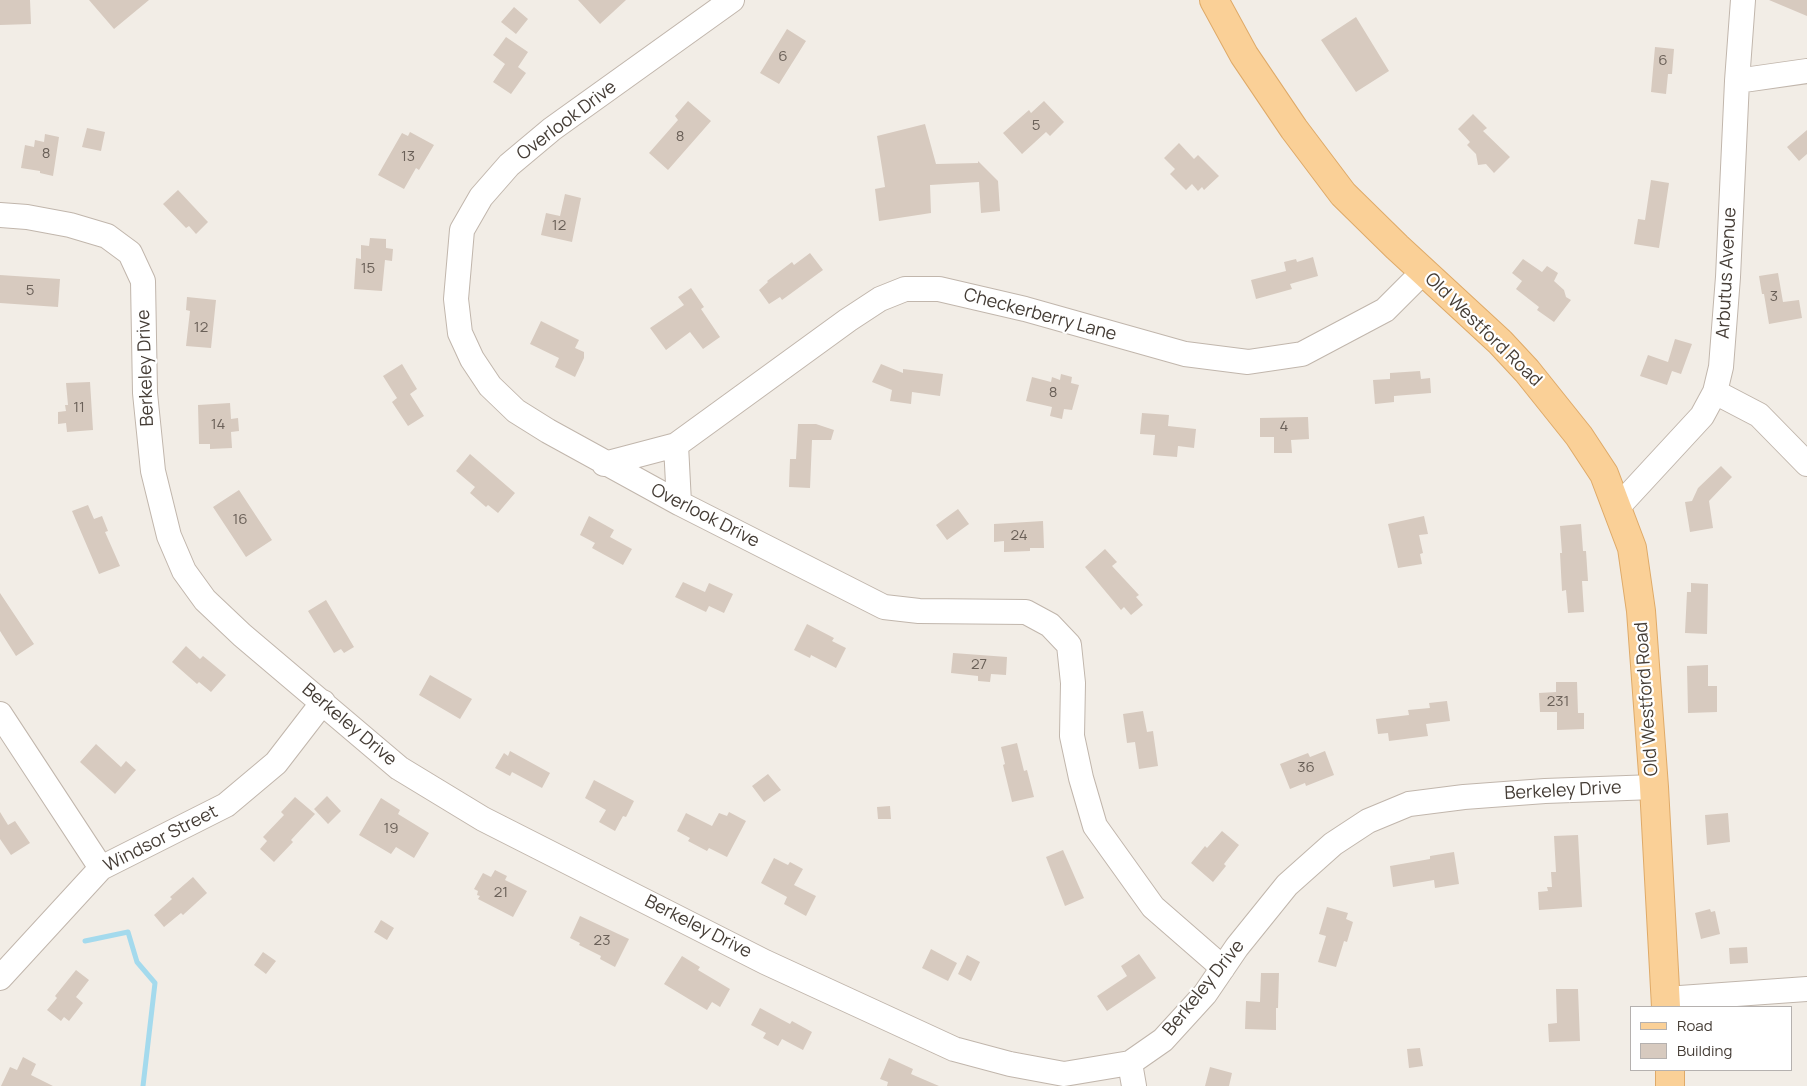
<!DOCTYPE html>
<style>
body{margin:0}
#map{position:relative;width:1807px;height:1086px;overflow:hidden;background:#f2ede6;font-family:Manrope,sans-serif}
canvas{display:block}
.legend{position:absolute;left:1630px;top:1006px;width:162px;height:65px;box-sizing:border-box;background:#fff;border:1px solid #b5b1af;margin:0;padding:6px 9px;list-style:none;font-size:15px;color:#453d36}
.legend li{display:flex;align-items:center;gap:10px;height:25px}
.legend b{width:25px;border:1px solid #b5b1af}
</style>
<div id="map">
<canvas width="1807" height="1086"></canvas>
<ul class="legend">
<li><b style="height:6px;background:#fad097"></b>Road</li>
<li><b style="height:14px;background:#d7cabf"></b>Building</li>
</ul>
</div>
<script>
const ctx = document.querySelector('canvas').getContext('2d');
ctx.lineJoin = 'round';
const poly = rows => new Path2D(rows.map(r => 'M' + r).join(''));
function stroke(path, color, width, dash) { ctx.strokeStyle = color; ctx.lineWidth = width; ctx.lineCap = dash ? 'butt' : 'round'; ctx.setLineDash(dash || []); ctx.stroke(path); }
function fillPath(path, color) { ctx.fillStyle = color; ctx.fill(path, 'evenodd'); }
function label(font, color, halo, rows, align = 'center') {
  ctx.font = font + ' Manrope,sans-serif'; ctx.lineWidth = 4.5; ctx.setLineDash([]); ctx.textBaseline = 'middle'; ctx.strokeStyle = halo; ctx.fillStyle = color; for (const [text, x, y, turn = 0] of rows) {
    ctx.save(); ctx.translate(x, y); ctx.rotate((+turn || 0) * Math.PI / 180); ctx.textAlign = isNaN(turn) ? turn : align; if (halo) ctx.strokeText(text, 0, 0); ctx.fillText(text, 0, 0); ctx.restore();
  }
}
stroke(poly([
 [85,941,128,932,137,962,155,983,143,1086]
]), '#a4daed', 5);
fillPath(poly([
 [0,0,30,0,31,24,0,25],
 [89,0,149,0,114,29],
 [578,0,626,0,600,24],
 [1769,0,1807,0,1807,16],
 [514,7,528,19,516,34,501,22],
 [1356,17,1389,71,1356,92,1321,40],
 [787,29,806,41,779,84,760,73],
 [506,37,528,52,518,67,526,73,511,94,493,82,505,64,493,55],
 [1655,47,1674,49,1672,74,1668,74,1666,94,1651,92],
 [688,101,711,121,668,170,649,153,678,120,675,116],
 [1044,101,1064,122,1050,136,1046,132,1022,154,1003,133,1029,110,1031,113],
 [1473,114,1487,128,1483,131,1510,157,1494,173,1486,164,1478,165,1476,154,1467,145,1470,142,1458,129],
 [925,124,936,164,978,163,978,161,998,181,1000,211,981,213,979,182,930,185,931,213,879,221,875,189,885,187,877,136],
 [87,128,105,132,101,151,82,147],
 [1807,130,1807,154,1799,161,1787,147],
 [410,132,434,145,419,170,416,168,404,189,378,175,402,133,408,136],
 [45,134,59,137,53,176,40,173,40,171,21,168,25,145,34,147,35,140,44,142],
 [1179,143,1194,159,1198,155,1219,176,1204,190,1202,187,1198,191,1192,184,1186,190,1170,174,1175,169,1164,158],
 [1651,180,1669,183,1659,248,1634,244,1638,219,1645,220],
 [178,190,208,222,196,234,189,226,186,228,163,204],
 [565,194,581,198,572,242,541,235,546,213,560,216],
 [370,238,386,239,386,248,393,249,392,261,385,260,382,291,354,289,356,258,361,259,361,245,369,246],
 [810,253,823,270,782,300,780,297,769,304,759,290,768,282,767,281,792,262,794,265],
 [1313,257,1318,276,1290,284,1292,289,1256,299,1251,280,1286,271,1284,262,1296,259,1297,262],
 [1523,259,1542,272,1547,266,1558,273,1554,281,1564,290,1566,297,1571,300,1554,322,1537,310,1539,307,1516,289,1522,281,1512,273],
 [1778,273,1783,302,1799,300,1802,318,1769,324,1764,294,1762,294,1759,276],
 [0,275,60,279,58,307,0,303],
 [691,288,704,307,701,309,720,337,703,349,690,332,666,350,650,328,684,305,678,297],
 [187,297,216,300,211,348,186,346,190,311,186,310],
 [541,321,579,340,575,348,584,352,584,358,575,377,555,367,559,358,530,344],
 [1675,339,1692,344,1681,374,1672,371,1667,385,1640,376,1648,355,1668,362],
 [402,364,417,389,410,394,424,416,408,426,392,402,397,398,383,376],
 [881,364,903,373,903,369,943,374,940,396,912,392,911,404,890,401,892,390,872,382],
 [1420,371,1421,379,1430,378,1431,393,1394,396,1394,402,1375,404,1373,380,1390,379,1390,373],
 [1061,374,1072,377,1071,383,1079,385,1072,410,1064,409,1062,419,1050,416,1052,407,1026,401,1032,377,1051,382,1052,377,1060,380],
 [90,382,93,430,67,432,66,423,58,424,58,412,66,411,65,405,68,405,66,383],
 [230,403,231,419,238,418,239,431,231,432,232,448,210,449,210,444,199,444,198,405],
 [1142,413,1169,415,1168,426,1196,429,1194,448,1178,446,1177,457,1153,455,1155,435,1140,434],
 [1308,417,1309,439,1291,440,1292,453,1274,453,1274,437,1260,437,1260,418],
 [798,424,816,424,834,430,831,440,812,440,810,488,789,487,790,459,796,459],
 [470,454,515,493,498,513,488,505,486,507,470,493,475,487,456,471],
 [1721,466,1732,477,1709,501,1713,528,1690,532,1685,502,1692,501,1698,488],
 [239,490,272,540,246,557,213,507],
 [88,505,94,519,102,516,108,531,105,532,120,566,99,574,72,511],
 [958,509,969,524,947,540,936,525],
 [589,516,614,530,610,537,632,549,623,565,592,548,595,543,580,535],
 [1424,516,1428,534,1419,535,1423,553,1420,554,1422,564,1398,568,1388,524],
 [1043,521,1044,548,1030,548,1030,551,1004,552,1004,541,994,542,994,524],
 [1581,524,1583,551,1586,551,1588,581,1582,581,1584,612,1568,613,1566,590,1562,591,1560,553,1562,553,1560,526],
 [1105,549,1117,562,1112,566,1139,595,1136,597,1143,605,1131,615,1124,607,1121,610,1085,567],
 [683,582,705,592,709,583,733,594,724,613,709,606,706,612,675,597],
 [1691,583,1708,584,1707,634,1685,633,1687,592,1691,592],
 [0,593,34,644,16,656,0,631],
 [326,600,354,647,344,653,341,649,334,653,308,611],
 [807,624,834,638,832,641,846,648,836,668,811,655,810,658,794,650],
 [186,646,200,659,203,656,226,675,211,692,199,682,197,684,172,662],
 [953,653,1007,657,1006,675,991,674,990,682,978,681,978,676,951,673],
 [1708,665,1708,686,1717,686,1717,712,1688,713,1687,666],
 [430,675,472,699,460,719,419,695],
 [1556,682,1577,682,1578,713,1584,713,1584,729,1557,730,1557,712,1540,712,1539,693,1556,692],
 [1447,701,1450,721,1426,724,1428,736,1389,741,1388,733,1378,734,1376,719,1409,715,1408,710,1430,708,1429,703],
 [1143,711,1147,732,1153,731,1158,766,1139,769,1135,742,1127,743,1123,714],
 [1017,743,1024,771,1027,770,1034,797,1012,802,1003,765,1005,764,1001,747],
 [96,744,121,767,126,761,136,770,115,794,80,762],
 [510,751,550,773,542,788,512,772,510,776,495,768,504,753,508,756],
 [1325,751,1334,775,1306,786,1305,783,1290,789,1280,764,1308,753,1310,757],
 [768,774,781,790,764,802,752,786],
 [594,780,634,801,626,817,623,816,615,831,599,822,606,810,585,798],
 [327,796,341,811,328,824,314,809],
 [295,797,315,814,291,840,293,842,274,862,260,849,267,841,263,837,284,815,281,812],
 [381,798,400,810,398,814,429,833,414,858,396,847,391,854,359,835],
 [890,806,891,819,878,819,877,807],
 [0,812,8,825,15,821,30,843,11,855,0,839],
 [729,812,746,821,727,857,709,848,707,851,688,841,690,838,677,831,686,813,712,826,719,813,727,816],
 [1728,813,1730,842,1707,845,1705,815],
 [1222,831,1239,845,1224,864,1226,866,1213,882,1191,863,1205,846,1207,848],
 [1578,835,1582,907,1539,910,1538,892,1548,891,1547,887,1552,887,1551,872,1556,872,1554,836],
 [1063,850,1084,898,1065,906,1046,857],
 [1454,852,1459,884,1435,888,1434,880,1393,887,1390,866,1430,859,1430,856],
 [774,858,788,865,790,862,803,869,794,885,816,896,806,916,784,904,787,897,761,883],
 [495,870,507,876,505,880,527,891,513,917,478,899,480,896,477,895,478,891,474,889,483,873,491,877],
 [193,877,207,893,183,915,181,913,164,927,154,915,172,899,170,897],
 [1327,907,1348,913,1346,919,1353,922,1347,942,1344,941,1336,967,1318,962,1326,936,1319,934],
 [1710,909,1711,912,1715,911,1720,934,1701,939,1695,913],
 [580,916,629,939,615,967,600,959,601,956,579,945,580,943,570,938],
 [381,920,394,928,387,940,374,932],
 [1747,947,1748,963,1730,964,1729,948],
 [931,949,957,963,948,981,922,968],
 [263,952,276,961,266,974,254,965],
 [1139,954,1156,978,1107,1011,1097,996,1127,976,1121,966],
 [967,955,980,962,971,981,958,974],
 [682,956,700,967,698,970,730,989,720,1007,712,1002,707,1010,664,984],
 [76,970,89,980,76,997,83,1003,69,1021,64,1017,61,1021,47,1010,57,998,55,996],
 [1261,973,1279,973,1278,1008,1276,1008,1276,1030,1245,1029,1246,1001,1260,1002],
 [1556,989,1578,989,1580,1041,1549,1042,1548,1024,1557,1023],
 [760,1008,790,1024,792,1021,812,1032,803,1050,782,1039,778,1046,763,1038,766,1033,751,1025],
 [1420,1048,1423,1066,1409,1068,1407,1049],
 [23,1057,36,1064,31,1075,53,1086,1,1086,10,1067,17,1070],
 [889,1058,913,1069,911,1074,939,1086,887,1086,888,1082,880,1079],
 [1210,1067,1232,1073,1229,1086,1205,1086]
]), '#d7cabf');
const minor = poly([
 [732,0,552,129,509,165,481,197,462,230,456,299,460,333,472,359,490,386,516,411,548,431,679,503,884,607,919,611,1026,612,1050,625,1069,645,1073,683,1072,736,1081,778,1095,826,1153,907,1223,968],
 [1737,81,1807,71],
 [0,215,27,217,70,225,107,236,130,253,143,281,145,393,153,471,169,536,184,571,205,600,242,635,399,768,483,819,765,962,954,1049,1010,1064,1064,1074,1130,1063,1163,1040,1205,994,1237,947,1287,885,1333,844,1368,821,1409,804,1464,797,1545,791,1654,787],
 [1715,392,1759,415,1807,464],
 [676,445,679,503],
 [604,464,676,445,848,320,880,299,905,289,939,289,1025,309,1185,354,1248,362,1302,354,1385,310,1423,272],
 [1617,508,1702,416,1715,392,1721,367,1728,277,1737,81,1743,0],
 [0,714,101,868],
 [0,978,101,868,226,805,276,763,323,702],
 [1666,999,1807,989],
 [1130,1063,1134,1086]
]);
const major = poly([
 [1214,0,1244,55,1294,129,1343,194,1397,247,1500,342,1527,371,1579,436,1604,474,1632,548,1641,611,1654,787,1666,1007],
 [1670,1070,1670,1086]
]);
stroke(minor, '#c1b6ac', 26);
stroke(major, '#dfaa68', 30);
stroke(minor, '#fff', 24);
stroke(major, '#fad097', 28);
label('15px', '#6a6058', null, [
 ["6",783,57],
 ["6",1663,61],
 ["5",1036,126],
 ["8",680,137],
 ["8",46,154],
 ["13",408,157],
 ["12",559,226],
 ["15",368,269],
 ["5",30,291],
 ["3",1774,297],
 ["12",201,328],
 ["8",1053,393],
 ["11",79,408],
 ["14",218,425],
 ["4",1284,427],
 ["16",240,520],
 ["24",1019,536],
 ["27",979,665],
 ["231",1558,702],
 ["36",1306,768],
 ["19",391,829],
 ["21",501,893],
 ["23",602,941]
]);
label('18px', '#453d36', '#fff', [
 ["Overlook Drive",567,121,-37],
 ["Arbutus Avenue",1727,273,-87],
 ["Checkerberry Lane",1040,315,15],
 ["Old Westford Road",1483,330,44],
 ["Berkeley Drive",146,368,-92],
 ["Overlook Drive",705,516,27],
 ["Old Westford Road",1647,699,-94],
 ["Berkeley Drive",349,725,40],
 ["Berkeley Drive",1563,791,-3],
 ["Windsor Street",161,839,-27],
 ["Berkeley Drive",698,927,27],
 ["Berkeley Drive",1204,988,-51]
]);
</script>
